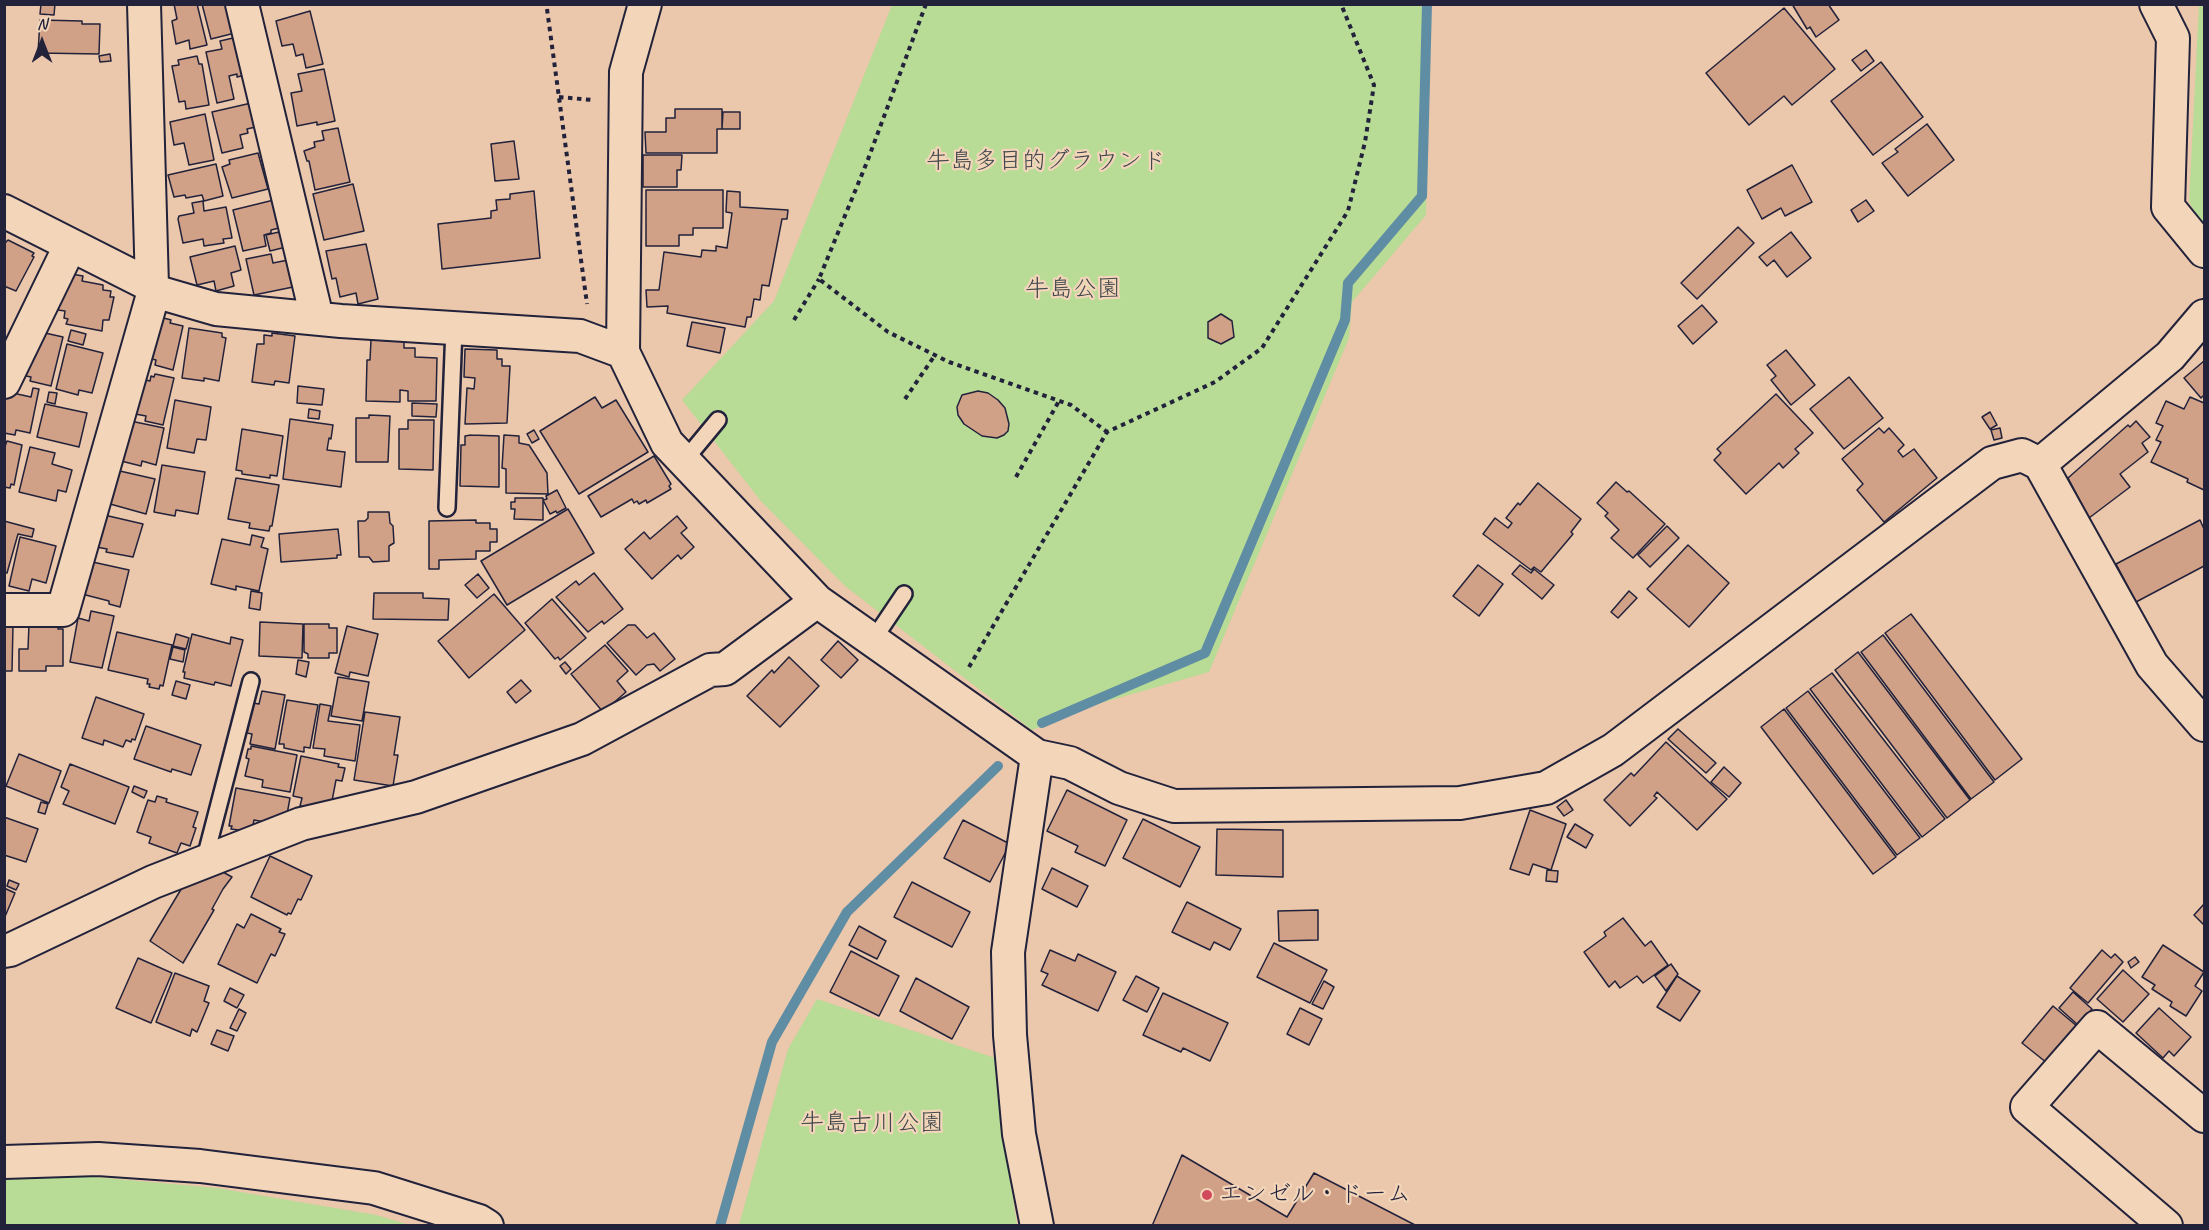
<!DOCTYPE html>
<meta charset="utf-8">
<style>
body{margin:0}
#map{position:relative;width:2209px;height:1230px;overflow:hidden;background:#ebc7ac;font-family:Caveat,sans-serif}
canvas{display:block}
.frame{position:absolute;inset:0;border:6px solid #22223b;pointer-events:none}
.north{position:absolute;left:12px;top:12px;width:60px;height:60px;-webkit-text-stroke:4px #f3d6ba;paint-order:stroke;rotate:0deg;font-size:16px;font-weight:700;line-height:24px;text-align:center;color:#22223b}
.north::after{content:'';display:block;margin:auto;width:21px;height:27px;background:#22223b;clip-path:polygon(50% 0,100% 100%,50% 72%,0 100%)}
</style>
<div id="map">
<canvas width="2209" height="1230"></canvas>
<div class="frame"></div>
<div class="north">N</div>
</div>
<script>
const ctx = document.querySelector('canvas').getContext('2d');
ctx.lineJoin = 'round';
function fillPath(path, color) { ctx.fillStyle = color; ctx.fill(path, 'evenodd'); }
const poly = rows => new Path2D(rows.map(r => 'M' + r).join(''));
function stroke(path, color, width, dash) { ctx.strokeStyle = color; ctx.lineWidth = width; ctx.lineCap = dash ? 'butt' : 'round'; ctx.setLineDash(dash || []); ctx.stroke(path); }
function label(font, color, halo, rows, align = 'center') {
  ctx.font = font + ' Caveat,"Klee One",sans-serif'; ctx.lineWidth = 4.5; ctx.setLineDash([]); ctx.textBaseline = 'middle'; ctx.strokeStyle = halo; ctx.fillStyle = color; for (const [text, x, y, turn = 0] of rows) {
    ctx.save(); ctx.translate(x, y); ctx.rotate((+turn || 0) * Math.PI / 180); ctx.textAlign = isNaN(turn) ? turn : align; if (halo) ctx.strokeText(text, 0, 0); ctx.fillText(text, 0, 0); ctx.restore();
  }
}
fillPath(poly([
 [892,5,1431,5,1426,215,1352,302,1349,338,1209,672,1094,705,1032,730,845,586,760,500,682,400,774,301],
 [2199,5,2204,5,2204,227,2189,202],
 [817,999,995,1058,1004,1141,1017,1225,739,1225,788,1049],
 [72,1175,217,1188,376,1215,410,1225,5,1226,5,1179]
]), '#b8db96');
stroke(poly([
 [1042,723,1205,653,1345,320,1348,283,1422,196,1427,4],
 [720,1226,772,1042,847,912,998,766]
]), '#5f8da3', 10);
const building = poly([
 [41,4,55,4,54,15,40,14,41,4],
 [174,4,197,4,207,45,190,49,189,40,176,44,172,21,177,19,174,4],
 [202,4,236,4,235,33,211,39,202,4],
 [1792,4,1828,4,1839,20,1816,37,1810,27,1807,29,1792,4],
 [1784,8,1835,69,1792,105,1784,96,1749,125,1706,73,1784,8],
 [310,11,323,64,306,68,303,54,296,56,293,44,282,46,276,21,310,11],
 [40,20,82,21,82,24,100,24,99,54,38,53,40,20],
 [233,38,235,46,247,43,254,73,237,77,237,74,229,76,234,99,217,103,206,52,222,49,220,41,233,38],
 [1866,50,1874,61,1861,71,1852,60,1866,50],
 [110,54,111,61,100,62,99,56,110,54],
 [197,56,199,64,202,64,209,105,186,109,185,101,179,102,172,66,179,65,178,60,197,56],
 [1881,62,1923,117,1873,155,1831,101,1881,62],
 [324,69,335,121,317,125,317,122,297,126,291,93,302,91,298,74,324,69],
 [260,101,264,125,247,129,248,133,240,135,243,148,222,153,212,112,260,101],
 [675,109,722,109,722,129,717,129,717,153,646,153,645,132,666,132,666,118,675,118,675,109],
 [723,112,740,112,740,129,722,129,723,112],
 [205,114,214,160,189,165,184,143,174,145,170,122,205,114],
 [1927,124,1954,160,1908,196,1882,163,1898,152,1895,149,1927,124],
 [338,128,350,182,315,190,309,161,307,161,304,151,315,147,314,142,324,140,322,131,338,128],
 [514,141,519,179,495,181,491,144,514,141],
 [258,153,268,189,232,198,222,167,230,164,229,160,258,153],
 [643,155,682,155,681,170,677,170,677,187,643,187,643,155],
 [216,164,223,196,204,201,202,195,186,198,185,195,174,197,168,175,216,164],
 [1792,165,1812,202,1785,216,1781,208,1762,219,1747,190,1792,165],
 [353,184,364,231,324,240,313,194,353,184],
 [646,190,723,190,723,228,693,228,693,235,679,235,679,246,646,246,646,190],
 [534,191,540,258,442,269,438,224,491,218,491,211,497,210,496,200,510,199,510,194,534,191],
 [727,191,740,192,740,207,788,210,787,219,782,219,769,286,762,285,760,300,754,299,751,317,747,317,745,327,667,313,668,306,647,307,646,290,659,290,664,252,701,257,702,250,716,251,716,246,727,248,732,213,726,212,727,191],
 [278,199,287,226,271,230,271,233,264,235,266,246,243,251,233,210,278,199],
 [1866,200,1874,211,1858,222,1851,210,1866,200],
 [203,201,204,211,226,207,232,238,223,239,224,243,204,246,203,239,183,243,178,219,179,216,194,213,192,203,203,201],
 [1738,227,1754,243,1697,299,1681,283,1738,227],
 [279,232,280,236,291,234,294,245,270,251,266,235,279,232],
 [1791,232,1811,258,1787,277,1774,260,1767,266,1759,257,1791,232],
 [8,240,34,253,32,256,34,257,16,291,4,286,4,244,8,240],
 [366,244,378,299,358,304,356,293,340,297,336,278,332,279,326,251,366,244],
 [235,246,241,270,231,273,234,286,216,291,214,281,197,285,190,257,235,246],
 [271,254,273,263,293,259,298,286,254,295,246,259,271,254],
 [71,274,83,276,82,281,103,285,103,290,111,291,110,297,114,297,109,320,103,320,102,331,66,324,68,319,64,318,65,311,58,310,64,281,71,274],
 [1702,305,1717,322,1693,344,1678,326,1702,305],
 [149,314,171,320,170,323,183,326,173,370,155,365,156,360,139,356,149,314],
 [1221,314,1232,321,1234,337,1221,344,1208,338,1208,322,1221,314],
 [692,322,725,328,720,353,687,346,692,322],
 [189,328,222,333,222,337,226,338,219,381,204,378,204,381,182,378,189,328],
 [71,330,86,334,83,345,68,341,71,330],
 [36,331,63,337,51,386,30,381,31,377,21,375,36,331],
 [272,333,295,336,289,383,275,381,274,385,252,382,257,344,264,344,264,335,272,336,272,333],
 [371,340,404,341,404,348,415,348,415,357,437,358,436,401,408,401,408,391,400,390,400,402,366,401,367,360,370,360,371,340],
 [67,344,103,353,92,393,79,390,78,395,56,389,67,344],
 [465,349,497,350,497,359,502,359,502,366,510,366,507,423,465,424,467,388,474,389,475,378,464,377,465,349],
 [1786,350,1815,385,1791,405,1771,380,1776,376,1767,365,1786,350],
 [2204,361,2204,395,2201,398,2184,378,2204,361],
 [155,374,174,378,163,425,145,421,146,416,130,413,133,377,150,381,151,376,154,377,155,374],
 [1849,377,1883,418,1844,449,1810,409,1849,377],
 [298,386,324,389,322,405,297,403,298,386],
 [33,388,39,389,30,433,16,430,15,435,4,433,4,400,8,392,31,397,33,388],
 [978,391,988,393,998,400,1005,408,1009,424,1008,431,1004,435,997,438,982,436,964,424,958,415,957,407,962,395,978,391],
 [49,392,57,393,55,404,47,402,49,392],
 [1776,394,1813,433,1795,449,1799,453,1783,468,1779,463,1746,494,1714,460,1721,453,1717,449,1776,394],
 [595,397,602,408,616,400,648,452,579,494,540,431,595,397],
 [2190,397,2204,403,2204,490,2187,482,2188,479,2151,462,2161,442,2156,440,2163,426,2156,423,2166,401,2184,409,2190,397],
 [175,400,211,407,206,440,197,439,194,453,167,448,175,400],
 [412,403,437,404,436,417,412,416,412,403],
 [45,404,87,413,79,447,37,437,45,404],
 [309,409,320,411,319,419,308,418,309,409],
 [1990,412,1997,425,1990,429,1982,417,1990,412],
 [369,415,390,416,388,462,356,462,356,418,369,418,369,415],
 [121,419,164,428,156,465,142,461,141,466,113,459,121,419],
 [290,419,333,425,331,439,329,438,327,450,345,452,341,487,283,479,290,419],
 [408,420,434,420,433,470,399,469,399,429,408,429,408,420],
 [2136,421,2150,437,2142,443,2148,452,2120,474,2130,487,2089,518,2068,478,2128,425,2130,427,2136,421],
 [1879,428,1884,433,1889,428,1904,445,1898,451,1903,457,1914,449,1937,478,1884,522,1857,490,1863,484,1842,459,1879,428],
 [2000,428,2002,438,1994,440,1991,430,2000,428],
 [242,429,283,436,277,476,270,475,270,478,242,474,242,471,236,470,242,429],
 [534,430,539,439,532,443,527,434,534,430],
 [471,435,499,436,499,487,460,486,461,445,465,445,465,436,471,435],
 [504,435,519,436,519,443,529,445,547,473,548,494,506,493,506,469,502,468,504,435],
 [7,441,22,445,14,485,11,484,10,488,4,487,4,449,7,441],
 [30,447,55,453,52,464,72,470,66,492,58,490,56,501,19,492,30,447],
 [654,456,671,484,669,486,671,489,647,503,646,500,639,504,637,501,634,503,632,499,601,517,588,496,654,456],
 [162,465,205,472,198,514,176,510,175,516,154,512,162,465],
 [111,469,155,479,146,514,103,502,111,469],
 [236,478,279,485,272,526,270,526,269,531,249,528,250,523,228,519,236,478],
 [1616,482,1627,492,1629,491,1665,524,1633,558,1611,538,1619,530,1605,516,1608,513,1597,503,1616,482],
 [1538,483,1581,519,1571,532,1573,534,1541,572,1534,567,1531,570,1483,534,1495,518,1508,528,1512,523,1506,518,1518,503,1520,505,1538,483],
 [557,490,566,508,557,513,556,511,550,514,543,500,547,499,546,496,557,490],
 [515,498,543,498,543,520,514,519,515,509,511,509,511,502,515,502,515,498],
 [568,509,594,553,507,605,481,561,568,509],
 [368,512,389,512,390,523,393,526,394,543,389,546,389,561,373,562,369,557,359,557,358,521,365,521,368,518,368,512],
 [100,514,143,524,133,557,106,552,107,549,91,546,100,514],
 [677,516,687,528,681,533,694,547,681,559,678,555,652,579,625,549,644,532,650,539,677,516],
 [476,520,476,523,490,523,490,529,497,529,497,542,490,542,490,551,476,551,476,559,439,560,439,569,429,569,429,521,476,520],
 [2200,520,2204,529,2204,566,2136,602,2116,564,2200,520],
 [4,521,34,529,32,537,18,534,7,573,4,572,4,521],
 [1667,526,1679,538,1650,567,1638,555,1667,526],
 [338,529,341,555,337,555,337,558,281,562,279,534,338,529],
 [252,535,264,538,261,547,268,549,259,591,236,586,236,590,211,584,222,539,250,545,252,535],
 [20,537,56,546,46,583,32,579,29,591,9,586,20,537],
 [1688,545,1729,583,1689,627,1647,589,1688,545],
 [88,561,129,570,120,607,109,604,109,601,78,593,88,561],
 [1478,565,1503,584,1479,616,1453,596,1478,565],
 [1520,565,1531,573,1534,569,1554,585,1542,599,1512,574,1520,565],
 [594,573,623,609,604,624,602,621,588,632,556,597,576,581,579,585,594,573],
 [478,574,489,588,477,598,465,585,478,574],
 [251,591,262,593,260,610,249,608,251,591],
 [1629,591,1637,598,1618,618,1611,612,1629,591],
 [374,593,423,593,423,598,449,599,448,620,373,619,374,593],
 [494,594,525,630,469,678,438,641,494,594],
 [552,599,586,638,560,660,558,657,555,659,525,623,552,599],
 [91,611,114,616,102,668,70,662,78,618,89,621,91,611],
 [1911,614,2022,759,1995,780,1885,633,1911,614],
 [260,622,303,624,302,658,259,656,260,622],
 [29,624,58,625,58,629,63,629,63,666,46,666,46,671,19,671,19,649,28,649,29,624],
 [304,624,329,624,329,628,337,628,337,653,329,653,329,658,308,658,308,654,304,652,304,624],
 [4,625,13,625,12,671,4,671,4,625],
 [628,625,635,625,647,638,654,633,675,659,660,671,654,664,647,665,636,675,607,643,628,625],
 [347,626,378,634,368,676,350,672,349,677,335,673,347,626],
 [117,632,172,645,163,686,160,685,159,689,149,687,150,684,147,684,148,679,108,670,117,632],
 [176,634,189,638,186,649,173,646,176,634],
 [192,634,230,644,231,637,243,640,231,686,215,682,214,685,184,678,185,672,183,672,192,634],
 [1883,635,1994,782,1971,799,1861,652,1883,635],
 [838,641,858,660,841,678,821,660,838,641],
 [605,645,628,671,617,681,626,692,603,712,571,674,605,645],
 [173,647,185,650,183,662,170,659,173,647],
 [1858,652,1970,800,1947,818,1835,670,1858,652],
 [789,657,819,686,780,727,747,696,772,670,774,673,789,657],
 [298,660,309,662,306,677,296,674,298,660],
 [565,662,571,669,566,674,560,666,565,662],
 [1832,673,1945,819,1922,837,1810,689,1832,673],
 [338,677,369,682,362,721,331,716,338,677],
 [521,680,531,691,516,703,507,692,521,680],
 [176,681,190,685,186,699,172,695,176,681],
 [262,691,285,695,275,749,250,744,252,734,247,733,253,703,259,704,262,691],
 [1808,691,1920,838,1897,855,1786,708,1808,691],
 [96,697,144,714,135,740,132,739,131,742,126,740,123,747,104,740,103,745,82,738,96,697],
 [287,700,318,705,310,748,304,747,304,752,284,748,284,744,279,744,287,700],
 [320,704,331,706,328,721,360,725,355,761,324,756,325,749,313,748,320,704],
 [1784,709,1896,857,1873,874,1761,727,1784,709],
 [365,712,400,717,394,755,398,755,393,786,354,780,365,712],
 [146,726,201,745,191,775,172,769,171,772,134,759,146,726],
 [1678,729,1716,763,1706,773,1668,739,1678,729],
 [1666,742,1727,799,1697,830,1657,792,1654,796,1657,798,1630,826,1604,800,1631,773,1634,776,1666,742],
 [251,746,297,755,290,792,262,787,263,780,245,776,249,759,246,758,248,749,251,749,251,746],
 [19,754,61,771,49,803,6,786,19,754],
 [301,756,339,764,338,767,345,768,342,781,336,780,331,806,320,810,300,806,302,798,293,796,301,756],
 [70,764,129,787,115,824,63,804,69,791,61,787,70,764],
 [1724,767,1741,783,1729,797,1711,782,1724,767],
 [134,786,147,791,144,798,132,792,134,786],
 [236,788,290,798,286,820,270,823,254,820,252,830,246,831,231,829,232,826,229,826,236,788],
 [1067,790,1127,820,1105,866,1075,852,1078,846,1047,831,1067,790],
 [157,796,167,799,166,802,198,812,193,827,196,828,190,846,181,843,177,853,149,843,151,837,137,832,148,800,155,802,157,796],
 [1566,800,1573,810,1564,816,1557,807,1566,800],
 [41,802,48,804,45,814,38,812,41,802],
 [1530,810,1566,824,1551,870,1533,864,1529,875,1510,869,1530,810],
 [4,817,38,829,26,862,4,855,4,817],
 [1143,819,1200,847,1180,887,1123,858,1143,819],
 [963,820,1010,844,990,882,944,858,963,820],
 [1575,824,1593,835,1586,848,1567,837,1575,824],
 [1217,829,1283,830,1283,877,1216,875,1217,829],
 [270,856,312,876,301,900,298,899,291,914,288,913,287,915,251,897,270,856],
 [1052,868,1088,886,1077,907,1042,889,1052,868],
 [1547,870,1558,871,1557,882,1546,881,1547,870],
 [221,871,232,877,223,889,212,909,214,910,183,963,150,941,183,886,221,871],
 [9,880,19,884,16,890,7,886,9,880],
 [912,882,970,912,952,947,894,917,912,882],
 [4,888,15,893,4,919,4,888],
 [1187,902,1241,929,1230,950,1214,942,1210,950,1172,932,1187,902],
 [2204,904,2204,925,2194,915,2204,904],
 [1318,910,1318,940,1279,941,1278,911,1318,910],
 [251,914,281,929,279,932,285,934,275,956,271,954,257,983,218,964,237,924,244,928,251,914],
 [1623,918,1645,946,1651,941,1668,965,1643,983,1637,976,1620,988,1615,981,1609,987,1584,952,1606,936,1604,932,1623,918],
 [859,926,886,941,877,959,849,945,859,926],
 [1274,943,1327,970,1310,1003,1257,977,1274,943],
 [2163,945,2204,972,2195,986,2202,991,2186,1016,2170,1006,2172,1002,2152,989,2155,985,2142,977,2163,945],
 [1050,950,1075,961,1078,954,1116,972,1098,1011,1042,985,1048,974,1041,971,1050,950],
 [2102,950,2111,958,2115,954,2123,962,2088,1003,2070,988,2102,950],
 [851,951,899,976,879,1016,830,992,851,951],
 [2135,957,2139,962,2131,968,2128,962,2135,957],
 [138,958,172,973,151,1023,116,1008,138,958],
 [1671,964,1678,974,1666,991,1655,976,1671,964],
 [2123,970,2149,994,2123,1022,2097,999,2123,970],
 [175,973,209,986,204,1001,209,1003,197,1032,192,1029,190,1036,156,1022,175,973],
 [1136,976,1159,988,1147,1012,1123,1000,1136,976],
 [1677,976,1700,991,1680,1021,1657,1007,1677,976],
 [916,978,969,1007,952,1039,900,1011,916,978],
 [1324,981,1334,987,1323,1009,1312,1004,1324,981],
 [230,988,244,995,237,1008,224,1001,230,988],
 [2073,992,2092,1009,2078,1025,2059,1008,2073,992],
 [1163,993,1228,1023,1210,1061,1183,1048,1181,1052,1143,1035,1163,993],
 [2053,1006,2078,1027,2047,1063,2022,1043,2053,1006],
 [1300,1008,1322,1019,1309,1045,1287,1034,1300,1008],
 [2159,1008,2191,1037,2174,1056,2169,1051,2163,1058,2136,1033,2159,1008],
 [239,1009,246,1013,237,1031,230,1028,239,1009],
 [217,1030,234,1036,228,1051,211,1044,217,1030],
 [1182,1155,1287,1217,1314,1173,1417,1226,1152,1226,1182,1155]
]);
fillPath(building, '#d0a087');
stroke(building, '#22223b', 1.5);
const lane = poly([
 [684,461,718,420],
 [447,508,454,328],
 [873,640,904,594],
 [204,862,251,681]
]);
const street = poly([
 [144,4,152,286],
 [242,4,317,318],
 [645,4,626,72,623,352,667,443,817,601,1037,756,1070,763,1119,788,1174,806,1460,803,1546,788,1613,750,1992,463,2022,455,2040,464,2152,665,2204,725],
 [2156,4,2173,38,2168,207,2204,251],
 [4,211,152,286,154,291,216,309,341,321,580,336,623,352],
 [4,382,70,246],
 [2040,464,2170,356,2204,316],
 [4,610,63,610,154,291],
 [4,951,10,950,153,882,301,824,416,797,582,739,710,670,725,669,817,601],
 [4,1162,98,1159,200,1166,374,1188,479,1221,487,1226],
 [1037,1226,1019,1134,1010,1035,1008,952,1037,756],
 [2166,1226,2027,1107,2097,1027,2204,1116]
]);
stroke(lane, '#22223b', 20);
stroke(street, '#22223b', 36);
stroke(poly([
 [926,4,867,162,819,279,888,332,949,362,1071,405,1107,432],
 [547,9,587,304],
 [559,97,592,100],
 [794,320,819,279],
 [905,399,935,355],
 [1016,477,1059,401],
 [969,667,1107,432,1215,382,1262,348,1348,211,1365,142,1374,85,1341,4]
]), '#22223b', 4, [4.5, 4.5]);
stroke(lane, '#f3d6ba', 15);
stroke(street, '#f3d6ba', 32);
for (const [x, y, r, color] of [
 [1207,1195,6,"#d1495b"]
]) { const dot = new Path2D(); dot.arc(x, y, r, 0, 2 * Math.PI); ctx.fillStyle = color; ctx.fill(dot); stroke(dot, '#f3d6ba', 2); }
label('24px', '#40474d', '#f3d6ba', [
 ["牛島多目的グラウンド",1046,162],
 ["牛島公園",1073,290],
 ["牛島古川公園",872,1124]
]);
label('24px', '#22223b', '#f3d6ba', [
 ["エンゼル・ドーム",1219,1195]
], 'left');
</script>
